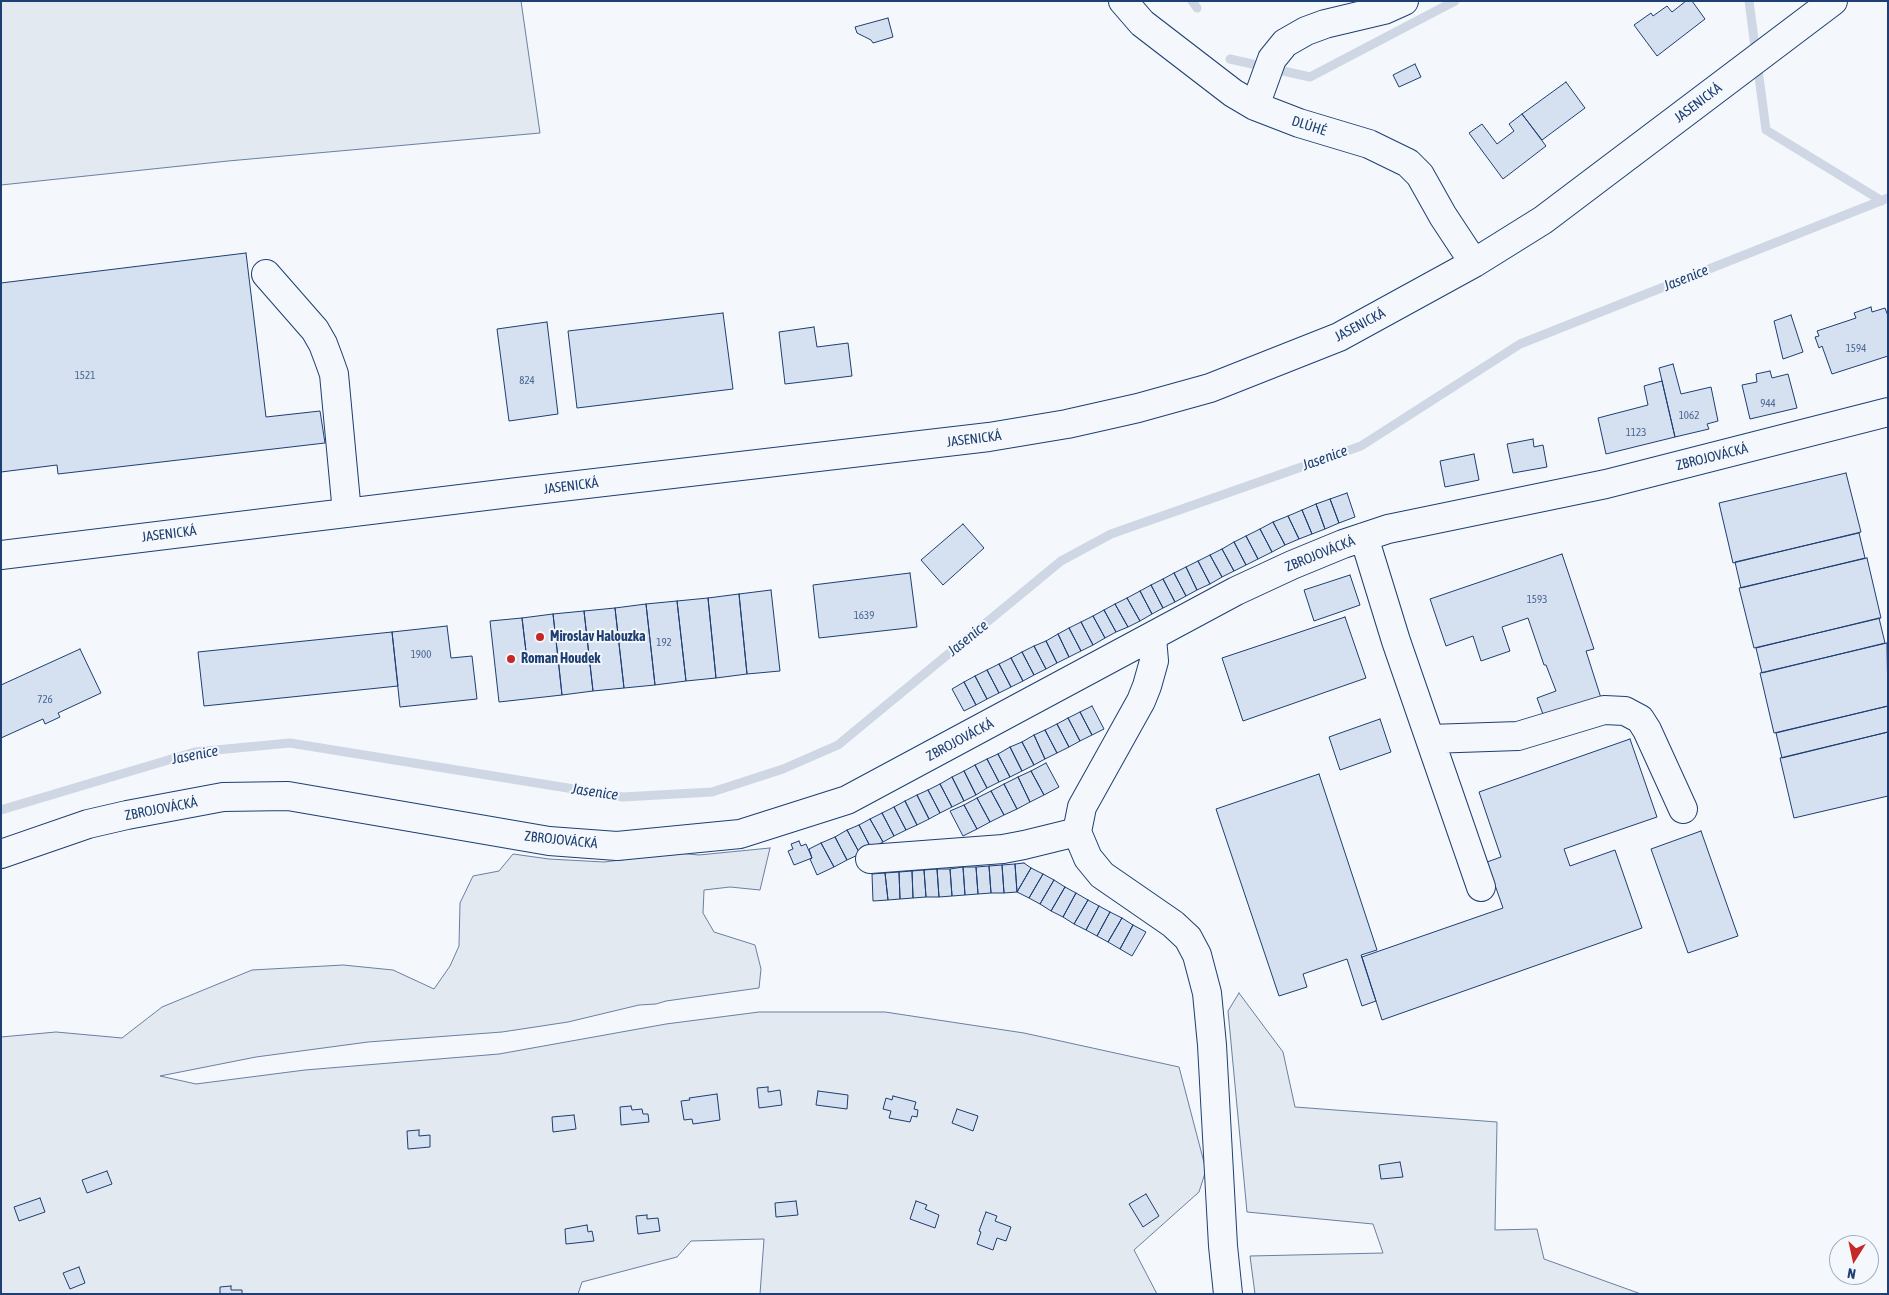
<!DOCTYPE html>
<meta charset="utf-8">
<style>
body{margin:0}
#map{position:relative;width:1889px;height:1295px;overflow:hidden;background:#f4f7fb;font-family:"Asap Condensed",sans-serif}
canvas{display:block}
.frame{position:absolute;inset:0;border:2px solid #1d3f73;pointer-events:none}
.north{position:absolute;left:1829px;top:1235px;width:50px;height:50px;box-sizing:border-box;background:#f4f7fb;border:1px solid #9eadc5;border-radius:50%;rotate:190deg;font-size:14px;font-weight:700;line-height:20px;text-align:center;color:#1d3f73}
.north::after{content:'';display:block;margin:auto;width:18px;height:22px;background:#c62828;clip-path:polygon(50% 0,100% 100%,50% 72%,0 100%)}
</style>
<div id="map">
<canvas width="1889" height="1295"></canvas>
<div class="frame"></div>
<div class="north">N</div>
</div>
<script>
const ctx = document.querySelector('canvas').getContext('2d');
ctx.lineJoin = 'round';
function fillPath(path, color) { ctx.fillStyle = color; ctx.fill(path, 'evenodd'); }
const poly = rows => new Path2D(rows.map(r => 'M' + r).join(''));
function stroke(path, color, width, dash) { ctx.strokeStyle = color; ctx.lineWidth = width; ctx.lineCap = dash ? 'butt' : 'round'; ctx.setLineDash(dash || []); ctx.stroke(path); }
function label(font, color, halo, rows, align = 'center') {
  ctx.font = font + ' "Asap Condensed",sans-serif'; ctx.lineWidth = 4; ctx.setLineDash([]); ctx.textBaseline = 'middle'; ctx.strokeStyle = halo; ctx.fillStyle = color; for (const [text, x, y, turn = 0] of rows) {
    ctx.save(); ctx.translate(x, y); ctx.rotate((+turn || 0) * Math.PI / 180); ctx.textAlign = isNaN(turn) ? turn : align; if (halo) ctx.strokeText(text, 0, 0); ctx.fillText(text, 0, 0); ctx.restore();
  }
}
const green = poly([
 [1,1,521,1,540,133,228,161,1,185,1,1],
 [770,848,760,890,730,887,704,890,703,913,714,932,755,945,761,969,759,988,666,1001,656,1004,639,1005,568,1022,502,1032,368,1042,256,1057,160,1076,196,1084,305,1070,499,1054,666,1024,759,1012,885,1012,1024,1033,1179,1067,1206,1170,1199,1192,1134,1250,1157,1294,760,1294,764,1239,691,1241,677,1257,582,1282,578,1294,1,1294,1,1037,56,1032,122,1038,162,1007,252,970,343,965,393,970,434,989,450,966,459,946,460,903,473,876,499,871,513,854,549,859,604,862,678,853,699,855,770,848],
 [1239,993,1283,1052,1295,1107,1497,1122,1495,1230,1537,1229,1544,1259,1641,1294,1255,1294,1250,1256,1383,1253,1373,1224,1247,1212,1228,1011,1239,993]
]);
fillPath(green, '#e3e9f0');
stroke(green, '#687fa3', 1);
stroke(poly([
 [1192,1,1197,8],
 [1749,1,1766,130,1882,201],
 [1230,59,1310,77,1455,1],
 [1,810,195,752,290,743,623,797,712,792,783,769,838,745,1061,561,1111,534,1361,446,1520,344,1888,198]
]), '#cfd7e4', 9);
const building = poly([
 [1686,1,1692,1,1705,19,1657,56,1634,25,1651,13,1653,16,1667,6,1672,12,1686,1],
 [888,18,893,37,873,43,871,40,857,33,855,27,888,18],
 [1415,64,1421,77,1399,87,1393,75,1415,64],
 [1566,82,1585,108,1542,140,1522,114,1566,82],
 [1522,114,1546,146,1503,179,1469,133,1482,124,1497,144,1514,131,1509,124,1522,114],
 [246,253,266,417,320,411,325,443,58,474,57,465,1,472,1,283,246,253],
 [1871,307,1872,312,1885,308,1888,316,1888,356,1832,374,1822,346,1819,348,1815,337,1819,336,1817,331,1856,318,1854,313,1871,307],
 [723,313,733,389,577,408,568,331,723,313],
 [1791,315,1803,352,1783,359,1774,321,1791,315],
 [547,322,558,414,509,421,497,329,547,322],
 [814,327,817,347,848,343,852,376,785,384,779,332,814,327],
 [1673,364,1681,394,1711,387,1718,421,1707,424,1709,429,1675,437,1659,368,1673,364],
 [1770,371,1772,378,1788,374,1797,408,1750,419,1742,385,1757,382,1756,374,1770,371],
 [1662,381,1675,437,1606,454,1598,418,1648,405,1644,386,1662,381],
 [1533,439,1534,447,1543,445,1547,467,1513,473,1507,444,1533,439],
 [1474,454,1479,480,1445,487,1440,461,1474,454],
 [1846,473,1861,532,1733,563,1719,503,1846,473],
 [1347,493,1355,517,1339,523,1330,499,1347,493],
 [1330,499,1339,523,1325,529,1316,504,1330,499],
 [1316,504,1325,529,1312,534,1302,510,1316,504],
 [1302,510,1312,534,1299,539,1288,516,1302,510],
 [1288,516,1299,539,1285,545,1273,522,1288,516],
 [1273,522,1285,545,1272,552,1260,529,1273,522],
 [963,524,984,548,943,585,921,560,963,524],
 [1260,529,1272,552,1258,559,1246,536,1260,529],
 [1859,533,1865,558,1741,588,1735,562,1859,533],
 [1246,536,1258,559,1246,565,1234,542,1246,536],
 [1234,542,1246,565,1234,571,1222,549,1234,542],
 [1222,549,1234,571,1222,577,1210,555,1222,549],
 [1562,554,1594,649,1586,651,1601,698,1544,717,1537,698,1556,691,1546,665,1544,665,1528,618,1502,627,1510,651,1481,661,1473,636,1446,646,1430,599,1562,554],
 [1210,555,1222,577,1210,584,1198,561,1210,555],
 [1867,558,1881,618,1754,648,1739,588,1867,558],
 [1198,561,1210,584,1197,590,1186,567,1198,561],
 [1186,567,1197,590,1186,596,1174,573,1186,567],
 [910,573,917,627,819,638,813,585,910,573],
 [1174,573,1186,596,1175,602,1163,579,1174,573],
 [1350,575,1360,605,1314,621,1304,590,1350,575],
 [1163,579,1175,602,1163,608,1151,585,1163,579],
 [1151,585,1163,608,1152,614,1140,591,1151,585],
 [771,590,780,671,747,674,739,594,771,590],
 [1140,591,1152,614,1140,621,1127,598,1140,591],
 [739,594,747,674,716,678,708,598,739,594],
 [708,598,716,678,686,681,677,601,708,598],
 [1127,598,1140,621,1128,627,1115,604,1127,598],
 [677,601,686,681,655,685,646,604,677,601],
 [646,604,655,685,624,688,615,608,646,604],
 [1115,604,1128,627,1116,632,1104,610,1115,604],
 [615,608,624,688,593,691,584,611,615,608],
 [1104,610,1116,632,1105,638,1093,616,1104,610],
 [584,611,593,691,562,695,553,614,584,611],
 [553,614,558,657,527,660,522,618,553,614],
 [1093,616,1105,638,1093,645,1081,622,1093,616],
 [1345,617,1366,678,1243,721,1222,658,1345,617],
 [522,618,527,660,558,657,562,695,499,702,490,621,522,618],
 [1879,618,1885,643,1762,673,1756,648,1879,618],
 [1081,622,1093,645,1081,651,1069,628,1081,622],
 [447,626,451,658,472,656,477,699,400,707,392,632,447,626],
 [1069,628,1081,651,1069,657,1058,634,1069,628],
 [392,632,398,686,204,706,198,652,392,632],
 [1058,634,1069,657,1057,663,1046,641,1058,634],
 [1046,641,1057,663,1046,669,1034,646,1046,641],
 [1887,643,1888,706,1774,733,1760,673,1887,643],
 [1034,646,1046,669,1034,675,1022,652,1034,646],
 [80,649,101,693,58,713,60,717,45,724,43,719,1,738,1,685,80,649],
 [1022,652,1034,675,1023,681,1011,658,1022,652],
 [1011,658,1023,681,1011,687,999,664,1011,658],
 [999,664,1011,687,999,693,987,670,999,664],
 [987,670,999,693,987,699,975,676,987,670],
 [975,676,987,699,976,705,964,682,975,676],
 [964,682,976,705,964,711,952,689,964,682],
 [1092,706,1104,729,1092,735,1080,712,1092,706],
 [1888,706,1888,732,1782,758,1776,733,1888,706],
 [1080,712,1092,735,1080,741,1068,718,1080,712],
 [1068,718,1080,741,1069,747,1057,724,1068,718],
 [1380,719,1391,752,1340,770,1329,737,1380,719],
 [1057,724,1069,747,1057,753,1045,730,1057,724],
 [1045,730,1057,753,1045,759,1034,735,1045,730],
 [1888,732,1888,796,1794,818,1780,758,1888,732],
 [1034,735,1045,759,1034,765,1022,742,1034,735],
 [1630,739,1657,817,1564,849,1570,866,1615,850,1642,928,1382,1020,1362,957,1503,908,1487,862,1501,857,1479,792,1630,739],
 [1022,742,1034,765,1022,771,1010,747,1022,742],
 [1010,747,1022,771,1010,777,998,754,1010,747],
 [998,754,1010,777,999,782,987,759,998,754],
 [987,759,999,782,987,788,975,765,987,759],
 [1046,763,1059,787,1044,795,1031,771,1046,763],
 [975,765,987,788,976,795,964,771,975,765],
 [964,771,976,795,964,801,952,777,964,771],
 [1031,771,1044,795,1030,802,1018,777,1031,771],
 [1319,774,1377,950,1361,955,1376,1001,1362,1006,1347,959,1303,974,1307,987,1279,996,1216,809,1319,774],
 [952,777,964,801,952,807,940,784,952,777],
 [1018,777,1030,802,1017,809,1004,784,1018,777],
 [940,784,952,807,940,813,928,790,940,784],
 [1004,784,1017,809,1004,815,991,791,1004,784],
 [928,790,940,813,929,819,917,795,928,790],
 [991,791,1004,815,990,822,977,798,991,791],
 [917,795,929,819,917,825,905,801,917,795],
 [977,798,990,822,977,829,964,805,977,798],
 [905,801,917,825,906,830,894,807,905,801],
 [964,805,977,829,963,836,950,811,964,805],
 [894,807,906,830,894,836,882,813,894,807],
 [882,813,894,836,883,842,870,819,882,813],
 [870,819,883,842,871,848,859,825,870,819],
 [859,825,871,848,860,854,847,830,859,825],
 [847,830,860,854,847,860,835,837,847,830],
 [1701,831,1738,936,1688,953,1651,849,1701,831],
 [835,837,847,860,834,867,821,843,835,837],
 [799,841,801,846,806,844,812,858,794,865,788,851,793,849,791,844,799,841],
 [821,843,834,867,817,875,810,859,812,858,809,849,821,843],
 [1024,863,1031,868,1017,892,1015,864,1024,863],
 [1015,864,1017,892,1004,893,1002,865,1015,864],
 [1002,865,1004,893,991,893,989,866,1002,865],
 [989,866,991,893,978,894,976,867,989,866],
 [963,867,976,867,978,894,965,895,963,867],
 [963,867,965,895,952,896,950,869,963,867],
 [1031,868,1043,874,1029,898,1017,892,1031,868],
 [937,869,950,869,952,896,939,897,937,869],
 [937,869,939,897,926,897,924,870,937,869],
 [924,870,926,897,913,898,912,871,924,870],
 [912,871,913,898,900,899,899,872,912,871],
 [899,872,900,899,888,900,885,873,899,872],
 [885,873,888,900,873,901,872,874,885,873],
 [1043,874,1054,880,1040,904,1029,898,1043,874],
 [1054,880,1065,887,1051,911,1040,904,1054,880],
 [1065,887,1076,893,1063,917,1051,911,1065,887],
 [1076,893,1088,900,1074,924,1063,917,1076,893],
 [1088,900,1099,906,1086,930,1074,924,1088,900],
 [1099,906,1110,912,1097,936,1086,930,1099,906],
 [1110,912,1122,918,1108,942,1097,936,1110,912],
 [1122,918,1133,925,1120,949,1108,942,1122,918],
 [1133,925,1146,932,1132,956,1120,949,1133,925],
 [768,1087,768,1092,780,1090,782,1105,759,1108,757,1088,768,1087],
 [818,1091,848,1095,847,1109,816,1105,818,1091],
 [717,1094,720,1120,693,1124,692,1119,684,1120,681,1101,690,1100,689,1098,717,1094],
 [893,1096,916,1102,914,1109,918,1110,917,1117,912,1116,910,1122,889,1118,891,1111,883,1109,886,1098,892,1100,893,1096],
 [631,1106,632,1110,642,1109,643,1114,648,1114,649,1122,621,1125,620,1107,631,1106],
 [957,1109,978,1116,973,1131,952,1123,957,1109],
 [574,1115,576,1129,553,1132,552,1117,574,1115],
 [419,1130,419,1136,430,1135,430,1147,408,1149,407,1131,419,1130],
 [1400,1162,1403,1177,1381,1179,1379,1165,1400,1162],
 [107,1171,112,1184,87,1193,82,1180,107,1171],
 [1146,1194,1159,1216,1143,1227,1129,1204,1146,1194],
 [40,1198,45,1212,19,1221,14,1207,40,1198],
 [796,1201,798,1215,776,1217,775,1203,796,1201],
 [916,1201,927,1205,925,1209,939,1215,935,1228,910,1219,916,1201],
 [986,1212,997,1216,995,1221,1011,1227,1006,1241,997,1238,993,1250,977,1244,981,1232,979,1231,986,1212],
 [647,1215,647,1219,658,1218,660,1231,638,1234,636,1216,647,1215],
 [587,1225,588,1232,592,1231,594,1241,566,1244,565,1229,587,1225],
 [79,1267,85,1283,70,1289,63,1273,79,1267],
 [231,1286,231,1290,242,1290,242,1294,220,1294,220,1287,231,1286]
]);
fillPath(building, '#d5e0f0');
stroke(building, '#1d3f73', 1);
const minor = poly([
 [1123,1,1142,23,1233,93,1255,106,1299,123,1369,144,1408,163,1420,175,1443,216,1474,263],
 [1255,106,1272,59,1285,43,1306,31,1325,24,1384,10,1404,1],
 [266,274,315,330,323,344,329,360,334,374,347,513],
 [1364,537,1396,641,1481,887],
 [1,555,518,492,989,437,1067,424,1138,408,1210,388,1339,337,1474,263,1543,220,1833,1],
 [1152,638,1154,661,1147,686,1141,701,1082,807,1077,832,1088,858,1102,875,1173,924,1188,938,1197,955,1207,993,1212,1045,1223,1246,1228,1294],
 [1430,739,1518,736,1604,710,1625,711,1640,719,1647,730,1683,809],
 [1,854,88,824,127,815,223,797,288,796,549,841,617,846,740,834,847,800,1236,591,1292,565,1343,544,1388,529,1606,484,1888,412],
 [870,859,1003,849,1024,845,1077,832]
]);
stroke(minor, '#1d3f73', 30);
stroke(minor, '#f4f7fb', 28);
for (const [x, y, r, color] of [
 [540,637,5,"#c62828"],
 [511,659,5,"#c62828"]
]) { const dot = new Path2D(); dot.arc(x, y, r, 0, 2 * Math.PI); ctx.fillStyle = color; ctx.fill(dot); stroke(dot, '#f4f7fb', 2); }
label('11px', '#4b6792', null, [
 ["1594",1856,349],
 ["1521",85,376],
 ["824",527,381],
 ["944",1768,404],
 ["1062",1689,416],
 ["1123",1636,433],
 ["1593",1537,600],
 ["1639",864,616],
 ["192",664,643],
 ["1900",421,655],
 ["726",45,700]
]);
label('14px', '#1d3f73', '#f4f7fb', [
 ["JASENICKÁ",1698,103,-37],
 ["DLÚHÉ",1309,126,18],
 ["JASENICKÁ",1360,325,-28],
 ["JASENICKÁ",974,439,-7],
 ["ZBROJOVÁCKÁ",1712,457,-14],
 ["JASENICKÁ",571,486,-7],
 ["JASENICKÁ",169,534,-7],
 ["ZBROJOVÁCKÁ",1320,554,-22],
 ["ZBROJOVÁCKÁ",960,740,-28],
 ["ZBROJOVÁCKÁ",161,809,-11],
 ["ZBROJOVÁCKÁ",561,840,6]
]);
label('bold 14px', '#1d3f73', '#f4f7fb', [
 ["Miroslav Halouzka",550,637],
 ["Roman Houdek",521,659]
], 'left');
label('italic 15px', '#1d3f73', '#f4f7fb', [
 ["Jasenice",1686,278,-22],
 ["Jasenice",1325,458,-20],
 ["Jasenice",968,638,-39],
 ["Jasenice",195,755,-11],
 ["Jasenice",595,792,8]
]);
</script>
